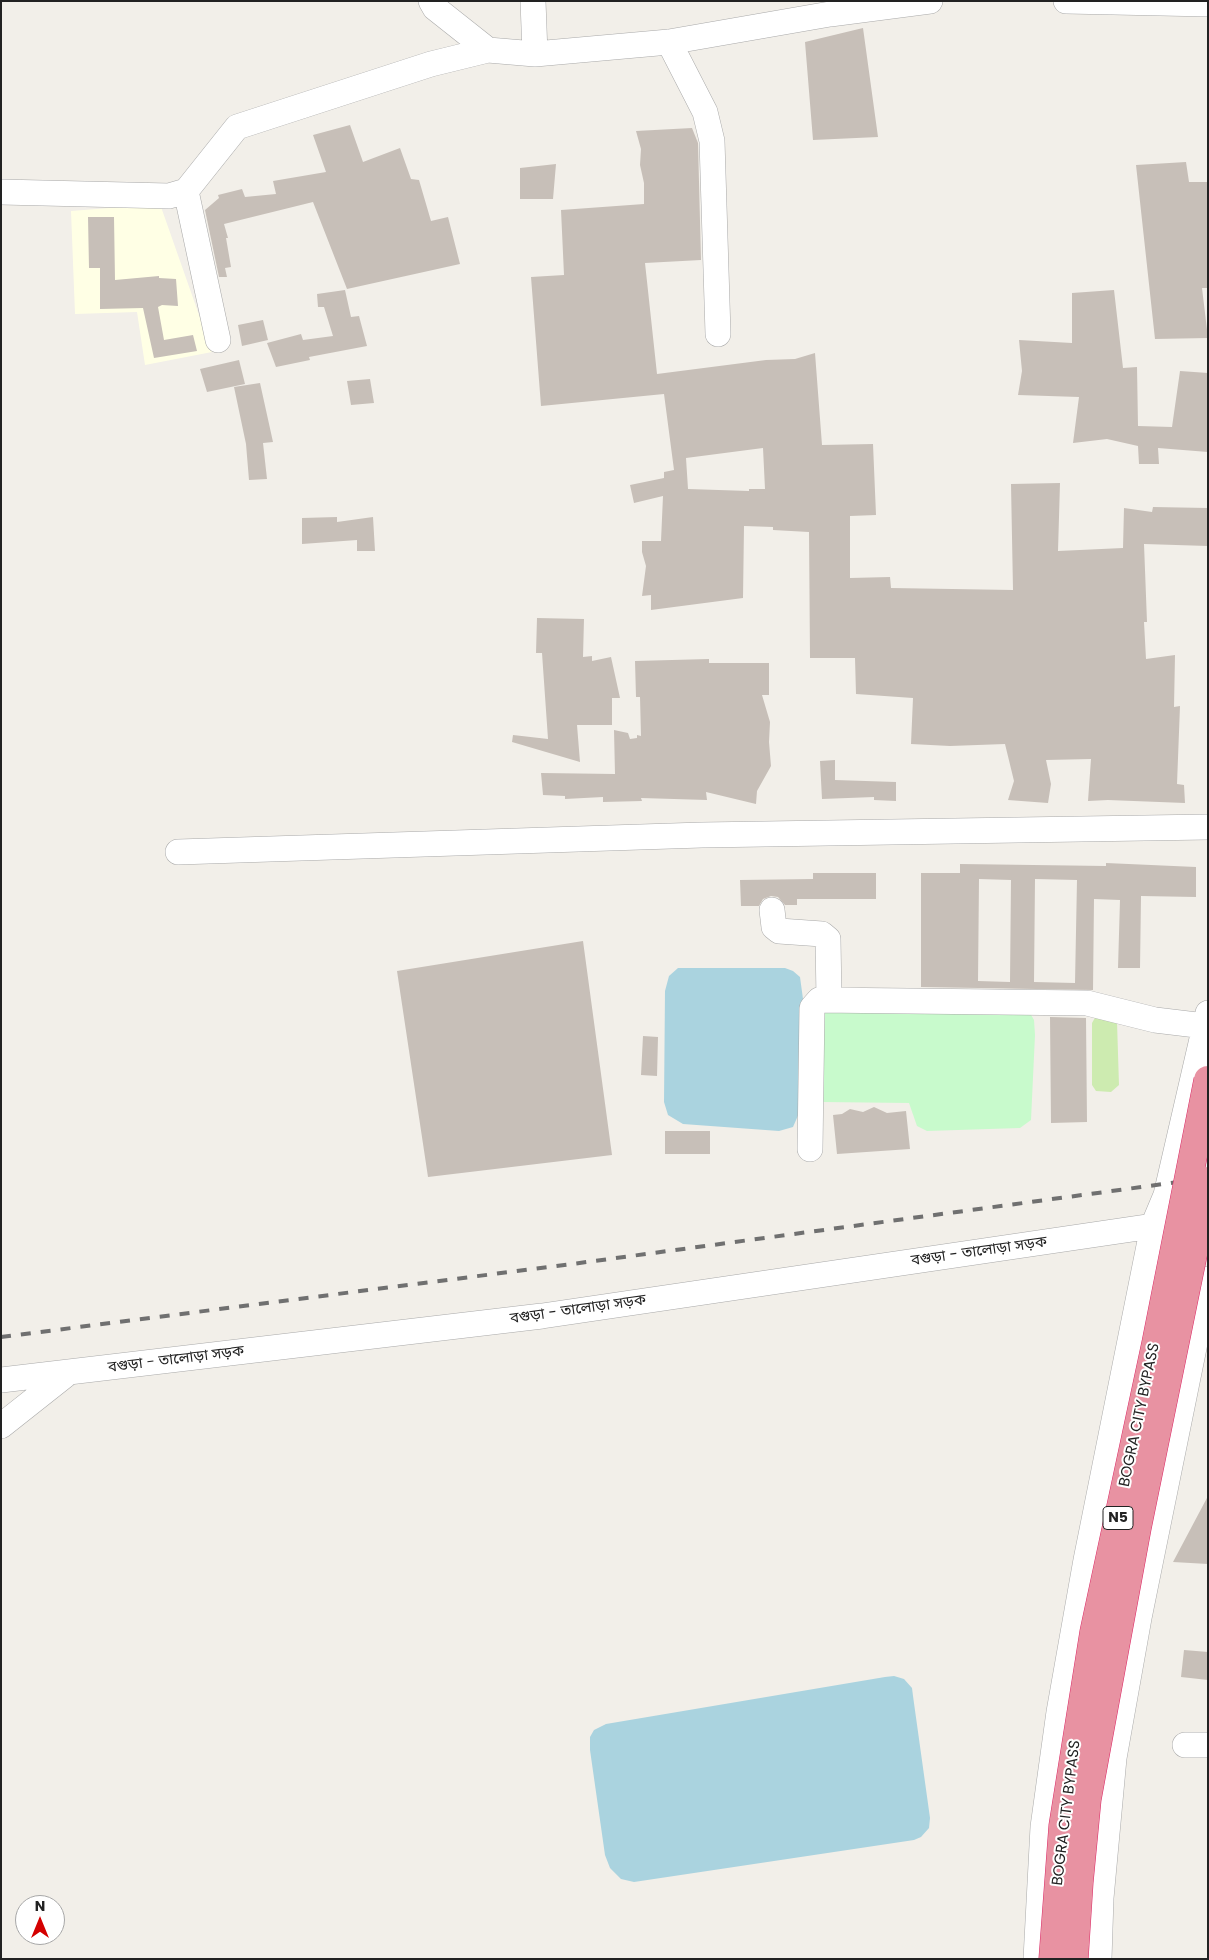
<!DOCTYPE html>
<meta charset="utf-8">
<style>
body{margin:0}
#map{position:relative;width:1209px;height:1960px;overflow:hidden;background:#f2efe9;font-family:Poppins,sans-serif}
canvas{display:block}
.frame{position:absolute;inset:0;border:2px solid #222;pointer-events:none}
.north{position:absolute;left:15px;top:1895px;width:50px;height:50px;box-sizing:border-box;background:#fff;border:1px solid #a7a7a7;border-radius:50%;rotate:0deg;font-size:14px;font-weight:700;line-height:20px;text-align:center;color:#222}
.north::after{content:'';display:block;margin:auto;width:18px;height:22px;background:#d40000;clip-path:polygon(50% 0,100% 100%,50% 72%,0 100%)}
</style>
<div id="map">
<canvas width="1209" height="1960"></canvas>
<div class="frame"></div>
<div class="north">N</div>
</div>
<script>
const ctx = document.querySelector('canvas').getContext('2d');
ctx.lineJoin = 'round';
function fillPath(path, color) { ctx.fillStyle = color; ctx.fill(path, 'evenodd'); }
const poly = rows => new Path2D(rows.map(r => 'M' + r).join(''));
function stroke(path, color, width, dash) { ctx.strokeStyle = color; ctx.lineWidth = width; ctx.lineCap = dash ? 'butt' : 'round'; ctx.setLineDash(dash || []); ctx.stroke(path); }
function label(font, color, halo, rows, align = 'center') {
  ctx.font = font + ' Poppins,"Noto Sans Bengali",sans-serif'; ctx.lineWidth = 4; ctx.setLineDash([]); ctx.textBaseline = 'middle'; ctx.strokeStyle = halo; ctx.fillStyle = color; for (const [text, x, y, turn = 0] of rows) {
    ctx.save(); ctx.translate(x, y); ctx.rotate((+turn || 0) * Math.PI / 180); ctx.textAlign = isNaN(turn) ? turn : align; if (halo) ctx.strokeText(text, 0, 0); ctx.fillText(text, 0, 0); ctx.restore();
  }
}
fillPath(poly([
 [160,204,212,352,145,365,137,312,75,314,71,211]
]), '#ffffe5');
fillPath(poly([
 [1096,1016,1117,1022,1119,1085,1111,1092,1096,1091,1092,1085,1092,1023]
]), '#cdebb0');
fillPath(poly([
 [824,1012,1030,1013,1034,1020,1035,1035,1031,1120,1020,1128,927,1131,917,1126,909,1103,822,1102]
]), '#c8facc');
fillPath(poly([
 [678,968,785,968,793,971,800,977,803,999,800,1111,793,1127,779,1131,683,1124,668,1115,664,1102,665,991,669,976],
 [885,1677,894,1676,904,1679,912,1688,913,1696,930,1818,929,1828,921,1837,914,1840,634,1882,621,1879,610,1868,605,1855,590,1750,590,1737,594,1730,606,1724]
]), '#aad3df');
fillPath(poly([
 [863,28,878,137,813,140,805,42],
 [350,125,363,162,400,148,411,179,419,180,431,221,448,217,460,264,347,289,313,202,224,224,228,238,226,238,231,267,225,268,227,277,219,277,205,210,219,198,218,195,242,189,245,197,276,194,273,181,326,172,313,135],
 [692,128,698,143,701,260,645,263,657,374,766,360,795,359,815,353,822,445,873,444,876,515,850,516,850,578,890,577,891,588,1013,590,1011,484,1060,483,1058,551,1123,548,1124,508,1152,512,1153,507,1208,508,1208,546,1144,544,1147,622,1144,622,1146,659,1175,655,1174,707,1180,706,1177,784,1184,785,1185,803,1108,800,1088,801,1091,759,1046,760,1051,784,1048,803,1008,800,1014,781,1005,744,950,746,911,744,913,698,856,694,855,658,810,658,809,532,773,530,773,527,744,526,743,598,651,610,651,595,642,596,646,566,642,552,642,541,661,541,663,496,634,503,630,485,664,478,664,472,674,470,664,394,541,406,531,277,564,275,561,210,644,204,644,183,640,165,641,149,636,131],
 [763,448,765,489,749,489,749,491,688,489,686,458],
 [1186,162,1189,182,1208,182,1208,288,1202,288,1208,338,1155,339,1136,165],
 [556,164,553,199,520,199,520,168],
 [88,217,114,217,115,280,159,276,159,278,176,279,178,306,162,305,158,307,164,340,193,335,197,351,154,358,143,308,100,309,100,268,89,268],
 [345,290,351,317,359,316,367,346,309,357,310,360,276,367,267,343,301,334,303,340,333,336,324,307,318,307,317,294],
 [1114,290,1123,368,1137,367,1138,426,1172,427,1180,371,1208,373,1208,452,1158,448,1159,464,1139,464,1138,446,1107,439,1073,443,1079,397,1018,395,1022,371,1019,340,1072,343,1072,293],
 [263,320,268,340,242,346,238,325],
 [239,360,245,384,207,392,200,369],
 [370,379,374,403,351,405,347,381],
 [260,383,273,442,263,443,267,479,249,480,246,444,234,387],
 [337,517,337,522,373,517,375,551,357,551,357,540,302,544,302,518],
 [537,618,584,619,583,657,592,656,592,661,611,657,620,698,612,698,612,725,577,725,580,762,512,742,513,735,548,739,542,653,536,653],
 [709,659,709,663,769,663,769,695,762,695,770,722,769,742,771,766,757,791,756,804,706,792,707,800,641,798,642,801,603,802,603,797,565,799,565,796,543,795,541,773,615,774,614,730,628,733,630,739,637,738,637,735,641,736,640,697,636,697,635,661],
 [835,760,835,780,896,782,896,801,874,800,874,797,822,799,820,761],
 [1106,863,1196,867,1196,897,1141,896,1140,968,1118,968,1120,900,1094,899,1093,990,921,987,921,873,960,873,960,864,1106,866],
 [979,879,1011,880,1010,982,978,981],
 [1035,879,1077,880,1075,983,1034,982],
 [813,873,876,873,876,899,797,899,797,905,785,905,778,897,771,896,763,899,759,906,741,906,740,880,813,879],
 [583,941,612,1155,428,1177,397,971],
 [1050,1017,1086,1018,1087,1122,1051,1123],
 [643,1036,658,1037,657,1076,641,1075],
 [874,1107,887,1113,906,1111,910,1149,837,1154,833,1115,842,1114,850,1109,863,1112],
 [665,1131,710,1131,710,1154,665,1154],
 [1208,1496,1208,1564,1173,1562],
 [1184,1650,1208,1652,1208,1680,1181,1677]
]), '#c7bfb8');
const minor = poly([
 [431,1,435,8,488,50,535,54,669,42,830,14,930,1],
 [533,1,535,54],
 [1066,1,1208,4],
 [669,42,705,112,712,141,718,334],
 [186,191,218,340],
 [1,192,169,196,186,191,237,127,431,64,488,50],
 [178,852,702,835,1208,827],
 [772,910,774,927,779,931,822,934,828,939,829,999],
 [810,1149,812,1008,819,1000,1087,1003,1155,1020,1205,1026],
 [1,1380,542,1316,1153,1226,1198,1229],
 [1,1426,68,1373],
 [1185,1745,1208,1745],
 [1036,1959,1043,1827,1059,1712,1086,1560,1153,1226,1166,1195,1208,1013],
 [1099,1959,1101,1898,1114,1758,1139,1618,1208,1279]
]);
stroke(minor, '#a9a9a9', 26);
stroke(minor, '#fff', 25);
stroke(poly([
 [1,1337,572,1264,1208,1178]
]), '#707070', 4, [10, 10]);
const highwayBridge = poly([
 [1053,1959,1063,1826,1094,1632,1156,1343,1208,1080],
 [1074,1959,1079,1882,1087,1799,1137,1528,1208,1181]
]);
stroke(highwayBridge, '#dc2a67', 29, []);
stroke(highwayBridge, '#e892a2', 28);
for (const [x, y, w] of [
 [1118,1518,30]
]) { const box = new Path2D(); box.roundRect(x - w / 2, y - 11.5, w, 23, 4); ctx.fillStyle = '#fff'; ctx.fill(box); stroke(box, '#222', 1); }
label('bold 14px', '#222', null, [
 ["N5",1118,1518]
]);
label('15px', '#222', '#fff', [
 ["বগুড়া - তালোড়া সড়ক",979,1252,-8],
 ["বগুড়া - তালোড়া সড়ক",578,1310,-8],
 ["বগুড়া - তালোড়া সড়ক",176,1360,-7],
 ["BOGRA CITY BYPASS",1140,1415,-78],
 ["BOGRA CITY BYPASS",1067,1813,-83]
]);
</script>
